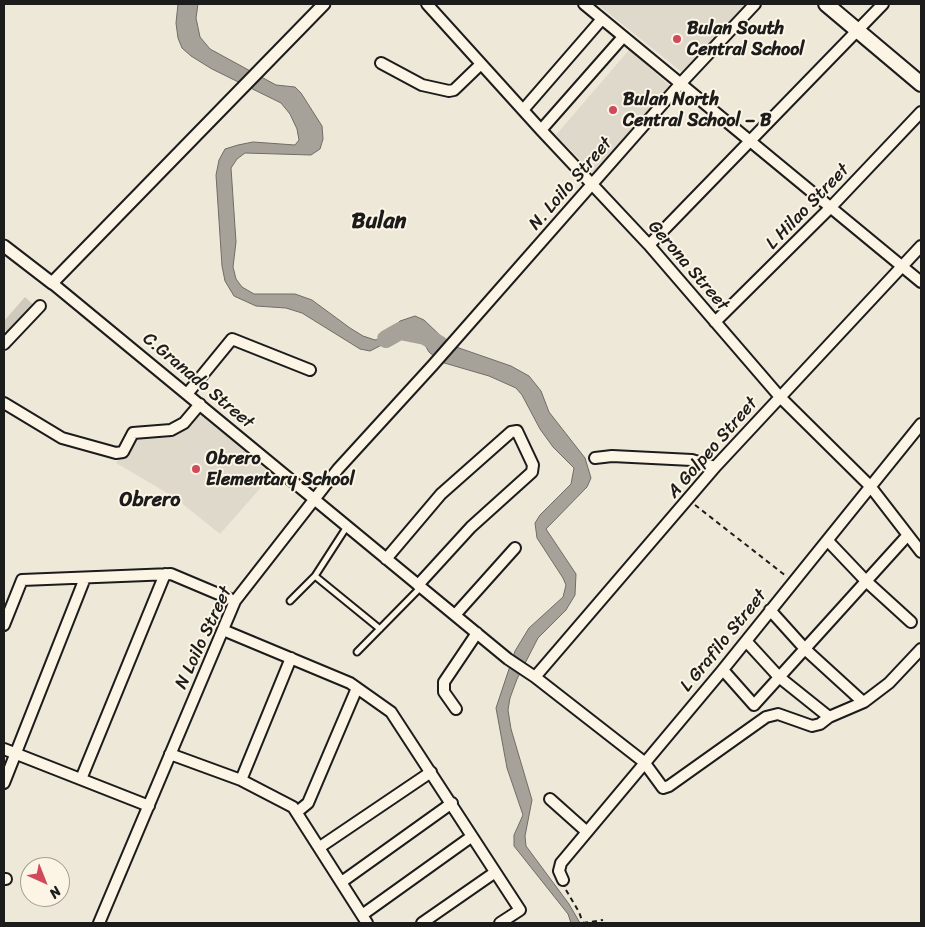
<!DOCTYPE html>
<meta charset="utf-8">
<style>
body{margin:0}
#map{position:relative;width:925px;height:927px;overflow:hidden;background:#eee8d9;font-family:Sriracha,sans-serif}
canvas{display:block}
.frame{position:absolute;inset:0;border:5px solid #1c1c1c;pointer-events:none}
.north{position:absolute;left:20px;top:857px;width:50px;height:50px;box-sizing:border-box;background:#fcf5e5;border:1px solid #a29e95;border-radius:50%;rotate:136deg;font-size:14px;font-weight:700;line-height:20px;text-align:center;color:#1c1c1c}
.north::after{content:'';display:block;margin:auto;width:18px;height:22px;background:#d1495b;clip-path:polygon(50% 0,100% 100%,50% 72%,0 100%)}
</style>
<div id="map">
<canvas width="925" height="927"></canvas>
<div class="frame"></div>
<div class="north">N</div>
</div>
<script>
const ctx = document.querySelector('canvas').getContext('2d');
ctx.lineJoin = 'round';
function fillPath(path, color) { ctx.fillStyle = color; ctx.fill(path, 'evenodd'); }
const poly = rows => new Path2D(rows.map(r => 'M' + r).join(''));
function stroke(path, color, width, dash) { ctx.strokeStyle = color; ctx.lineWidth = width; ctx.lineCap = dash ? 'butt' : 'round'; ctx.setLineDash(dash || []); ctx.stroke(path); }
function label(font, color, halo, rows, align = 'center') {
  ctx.font = font + ' Sriracha,sans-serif'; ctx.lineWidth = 4; ctx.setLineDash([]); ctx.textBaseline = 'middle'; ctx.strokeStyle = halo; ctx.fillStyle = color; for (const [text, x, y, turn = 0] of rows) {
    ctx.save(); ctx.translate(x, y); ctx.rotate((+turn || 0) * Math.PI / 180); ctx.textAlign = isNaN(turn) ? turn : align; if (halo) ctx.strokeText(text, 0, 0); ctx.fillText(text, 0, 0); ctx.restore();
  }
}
fillPath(poly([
 [597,4,747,4,683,73],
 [629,50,670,86,594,174,556,135],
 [201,413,272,475,220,534,174,497,116,463,134,437,175,433]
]), '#ded9cb');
fillPath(poly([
 [25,297,37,308,12,336,4,329,4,321]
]), '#cfcabd');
const water = poly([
 [178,4,198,4,196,18,200,37,210,49,276,85,295,87,301,93,322,126,323,139,320,149,311,155,245,153,237,159,231,168,236,242,233,267,236,279,242,287,254,294,295,294,312,300,350,328,363,336,375,340,381,339,400,321,415,316,424,320,446,341,459,348,511,366,529,376,541,391,549,412,585,458,591,478,587,487,546,529,576,574,575,595,566,610,538,638,517,679,510,698,508,710,511,729,532,800,525,836,526,846,569,904,580,923,571,923,568,914,514,846,514,835,523,815,507,768,496,708,515,651,529,628,563,597,566,585,563,578,537,538,535,523,540,515,571,484,574,468,553,447,540,429,522,395,516,388,489,376,441,362,429,352,418,333,413,329,370,351,360,349,302,313,286,308,256,306,234,296,225,281,222,266,216,175,219,160,225,149,238,145,253,142,295,145,299,140,297,129,290,114,281,103,212,69,191,56,182,48,178,38,176,23,178,4]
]);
fillPath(water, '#a7a299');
stroke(water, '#6f6c67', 1);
stroke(poly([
 [386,339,400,331,425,336,440,345]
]), '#a7a299', 18);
const service = poly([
 [315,576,380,629],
 [290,601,315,576,346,528],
 [357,652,421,587]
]);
const minor = poly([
 [427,4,541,130,649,245,780,397,870,486,921,552],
 [584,4,921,282],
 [381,63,422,85,449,91,454,90,481,64],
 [523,110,602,19],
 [541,130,623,37],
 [649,245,883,4],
 [52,283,508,659,535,677,644,762,663,788,669,786,766,717,778,714,812,726,820,724,829,717],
 [715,322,831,207,921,112],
 [4,344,40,306],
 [187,394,232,339,310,370],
 [4,403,62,438,116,453,123,452,133,433,171,430,184,423,200,404],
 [595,458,612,456,692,460,715,467],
 [828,541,866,581,911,622],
 [386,559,441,494,511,432,517,431,533,465,532,472,471,527,418,585],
 [770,610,806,650,863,702],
 [455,615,515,548],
 [4,625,22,580,171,574,235,601],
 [223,630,350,683,391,712,520,910,500,923],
 [746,641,779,677,829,717,864,702,889,683,921,649],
 [723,670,754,705,907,536],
 [535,677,716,466,921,246],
 [456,709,444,692,444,682,477,633],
 [4,749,149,806],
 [170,754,241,780,293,807,367,923],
 [81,779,165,574],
 [241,780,291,658],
 [4,783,85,578],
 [550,799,587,832],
 [297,812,308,803,357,688],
 [320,847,431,772],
 [4,879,6,879],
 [563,880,559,871,561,863,721,672,921,424],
 [343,881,452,803],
 [362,915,471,837],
 [99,923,235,601,338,469,433,365,681,83,755,4],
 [422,923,494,873]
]);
const tertiary = poly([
 [4,246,52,283,324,4]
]);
const secondary = poly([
 [826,4,921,84]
]);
stroke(service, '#1c1c1c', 9);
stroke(minor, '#1c1c1c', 14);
stroke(tertiary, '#1c1c1c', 15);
stroke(secondary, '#1c1c1c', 18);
stroke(poly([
 [695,505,786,576],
 [566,890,579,912,583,923],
 [583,923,603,920]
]), '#1c1c1c', 2, [5, 4]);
stroke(service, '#fcf5e5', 5);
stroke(minor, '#fcf5e5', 10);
stroke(tertiary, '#fcf5e5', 11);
stroke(secondary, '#fcf5e5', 14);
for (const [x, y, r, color] of [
 [677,39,5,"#d1495b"],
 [613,110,5,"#d1495b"],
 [196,469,5,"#d1495b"]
]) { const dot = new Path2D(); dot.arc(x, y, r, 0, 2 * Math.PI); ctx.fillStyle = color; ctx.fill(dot); stroke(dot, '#fcf5e5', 2); }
label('bold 18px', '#1c1c1c', '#fcf5e5', [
 ["Bulan South",687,29],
 ["Central School",687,50],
 ["Bulan North",623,100],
 ["Central School – B",623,121],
 ["Obrero",206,459],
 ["Elementary School",206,480]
], 'left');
label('18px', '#1c1c1c', '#fcf5e5', [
 ["N. Loilo Street",571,184,-49],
 ["L Hilao Street",808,207,-46],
 ["Gerona Street",688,266,49],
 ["C.Granado Street",198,381,40],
 ["A Golpeo Street",713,448,-49],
 ["N Loilo Street",204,638,-65],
 ["L Grafilo Street",724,641,-51]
]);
label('bold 20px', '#1c1c1c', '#fcf5e5', [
 ["Obrero",150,501]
]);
label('bold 22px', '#1c1c1c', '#fcf5e5', [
 ["Bulan",379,222]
]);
</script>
